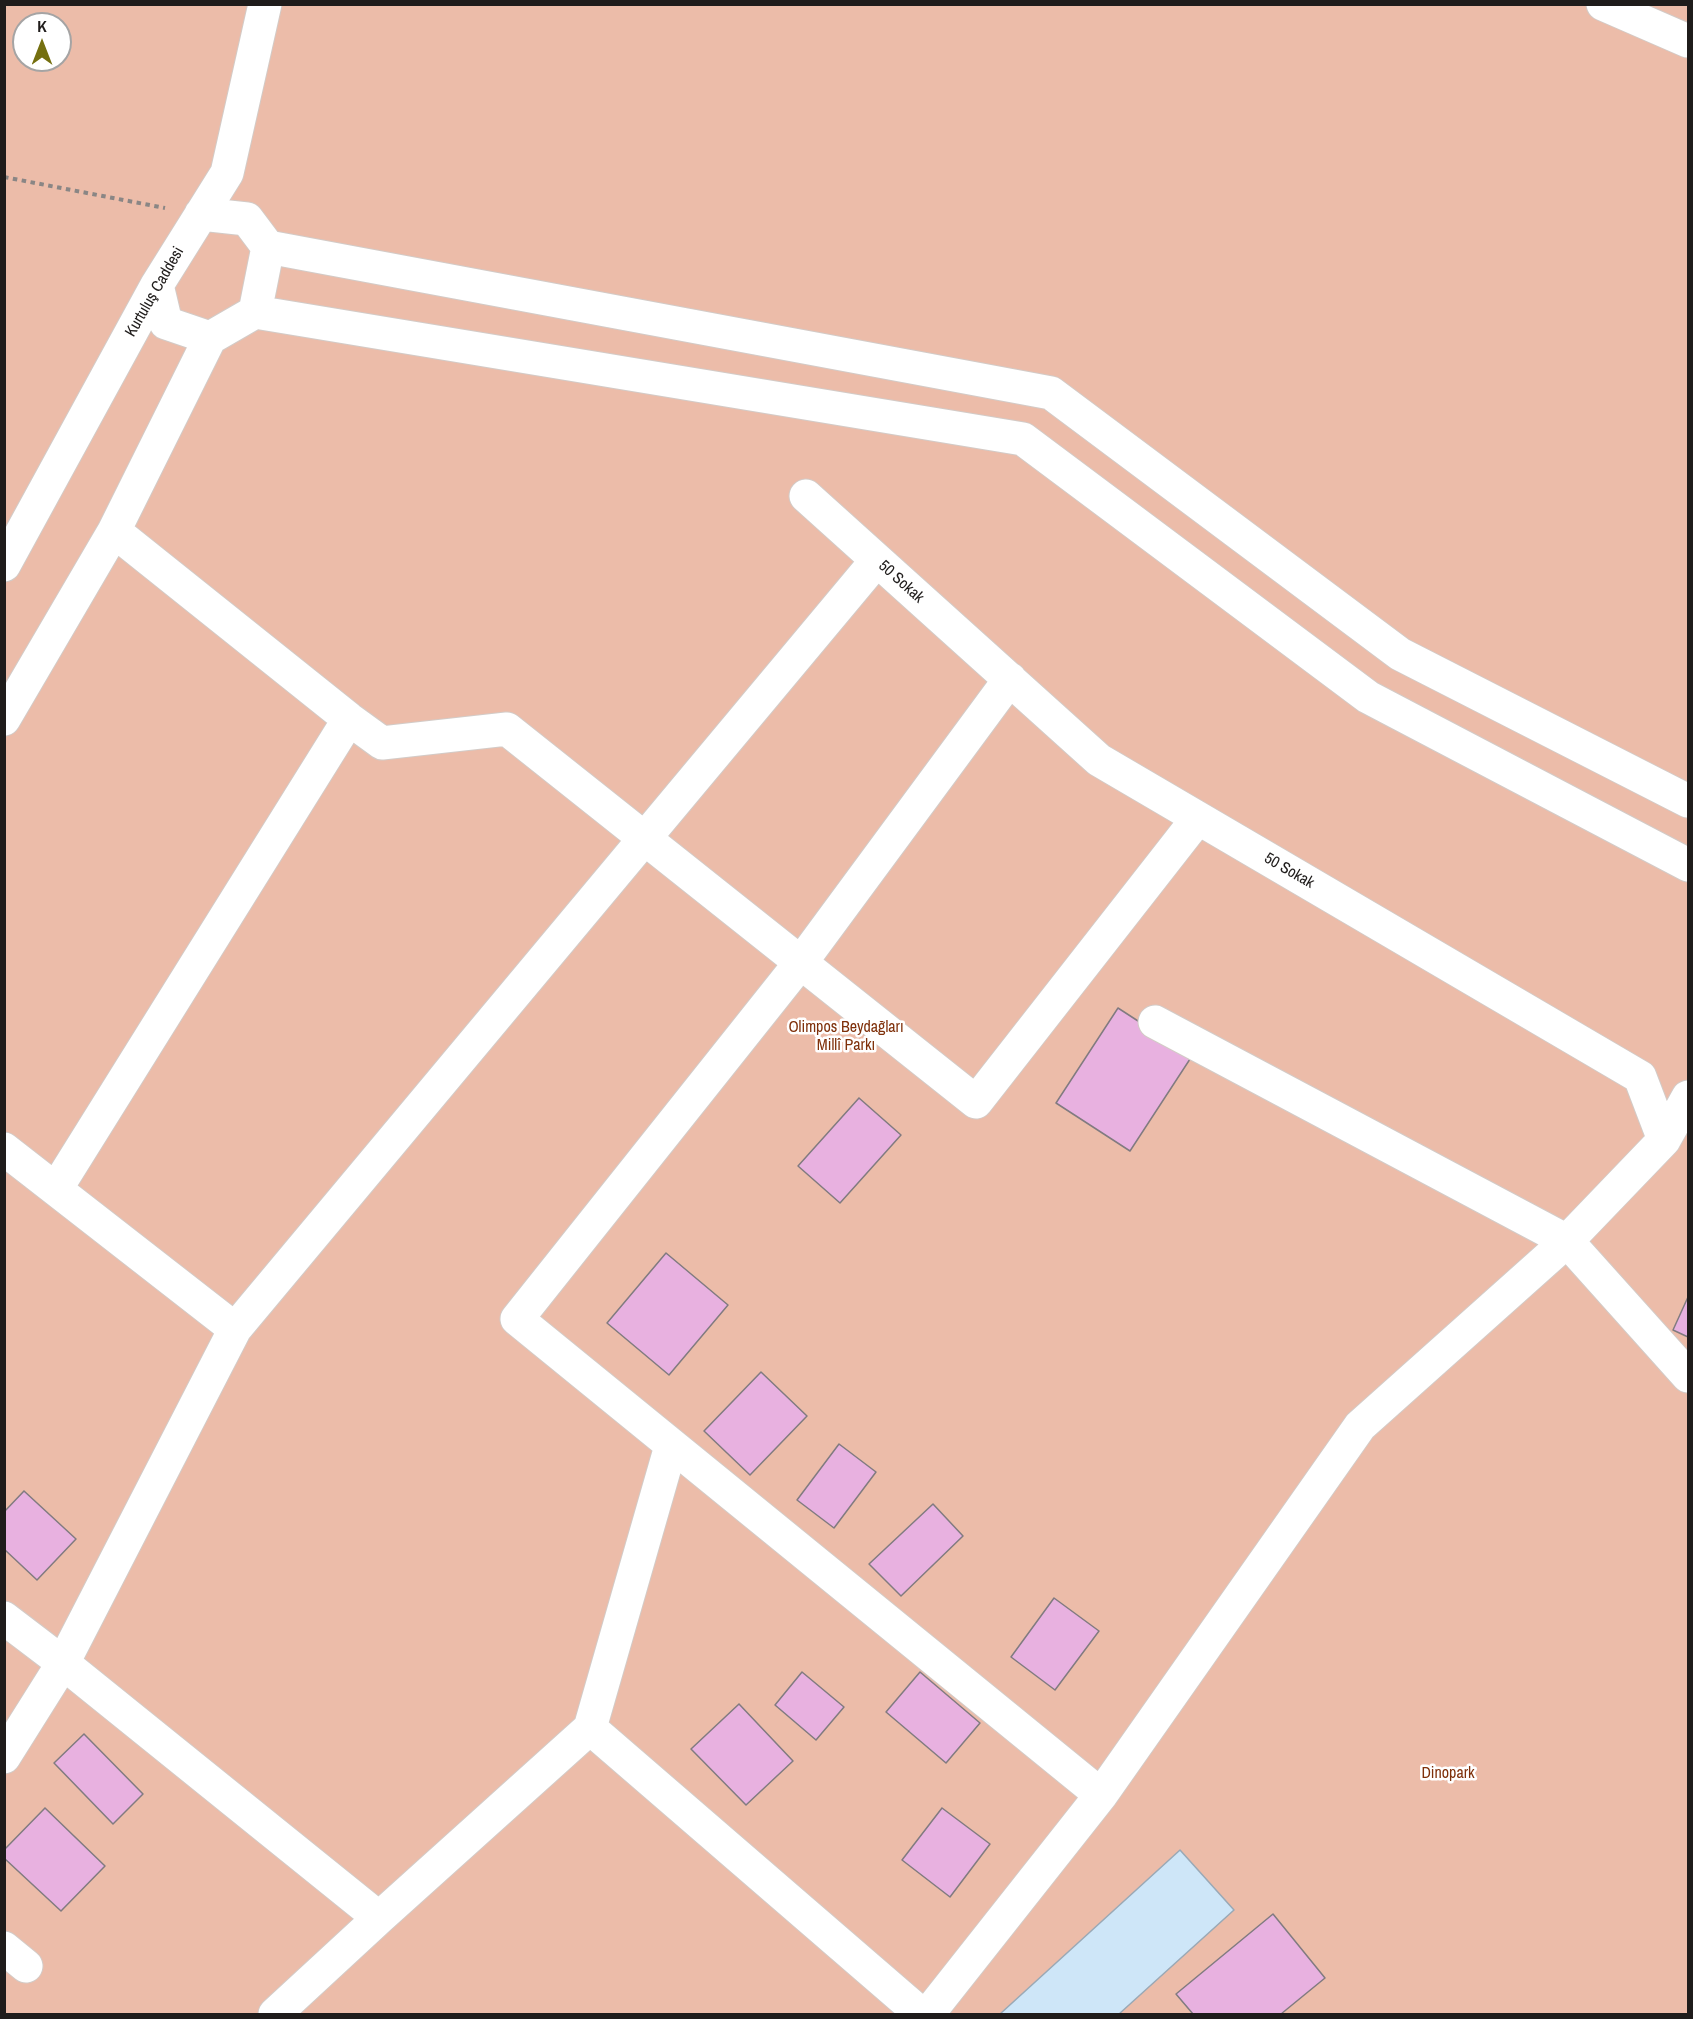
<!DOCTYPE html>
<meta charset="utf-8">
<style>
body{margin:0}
#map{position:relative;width:1693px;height:2019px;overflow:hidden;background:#fef9f7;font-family:"Archivo Narrow",sans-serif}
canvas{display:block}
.frame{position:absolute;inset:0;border:6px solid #1f1c1b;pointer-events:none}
.north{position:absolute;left:12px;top:12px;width:60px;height:60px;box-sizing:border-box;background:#fff;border:2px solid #a5a4a4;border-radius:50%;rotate:0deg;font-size:16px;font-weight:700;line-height:24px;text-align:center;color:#1f1c1b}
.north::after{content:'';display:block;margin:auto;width:21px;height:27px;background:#746f0f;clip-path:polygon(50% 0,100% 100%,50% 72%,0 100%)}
</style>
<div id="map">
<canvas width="1693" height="2019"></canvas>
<div class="frame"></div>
<div class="north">K</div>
</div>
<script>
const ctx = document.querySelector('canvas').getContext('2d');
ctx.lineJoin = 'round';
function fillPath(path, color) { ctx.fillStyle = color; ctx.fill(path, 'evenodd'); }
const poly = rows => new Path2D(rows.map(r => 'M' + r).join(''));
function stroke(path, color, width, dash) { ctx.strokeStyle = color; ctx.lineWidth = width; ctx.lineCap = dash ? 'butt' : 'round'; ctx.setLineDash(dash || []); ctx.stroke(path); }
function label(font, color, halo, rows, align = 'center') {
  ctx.font = font + ' "Archivo Narrow",sans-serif'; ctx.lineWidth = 5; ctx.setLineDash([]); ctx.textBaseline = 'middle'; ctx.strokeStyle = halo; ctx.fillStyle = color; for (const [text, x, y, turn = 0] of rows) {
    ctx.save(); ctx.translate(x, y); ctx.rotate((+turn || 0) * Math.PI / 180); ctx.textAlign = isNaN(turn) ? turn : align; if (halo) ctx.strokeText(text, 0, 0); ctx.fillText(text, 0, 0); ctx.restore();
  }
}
fillPath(poly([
 [5,5,1688,5,1688,2014,5,2014],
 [24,24,60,24,60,60,24,60]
]), '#ecbca9');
const water = poly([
 [1180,1850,1234,1910,1119,2014,1000,2014,1180,1850]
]);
fillPath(water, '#cee6f8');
stroke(water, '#9aa9b6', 1.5);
const building = poly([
 [1118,1008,1192,1056,1130,1151,1056,1103,1118,1008],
 [859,1098,901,1135,840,1203,798,1166,859,1098],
 [666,1253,728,1305,669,1375,607,1323,666,1253],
 [1688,1297,1688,1337,1673,1330,1688,1297],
 [761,1372,807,1416,750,1475,704,1431,761,1372],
 [839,1444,876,1472,834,1528,797,1500,839,1444],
 [24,1491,76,1539,37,1580,4,1549,4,1512,24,1491],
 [933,1504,963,1536,901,1596,869,1564,933,1504],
 [1054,1598,1099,1631,1055,1690,1011,1657,1054,1598],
 [802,1672,844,1707,816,1740,775,1705,802,1672],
 [920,1672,980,1723,946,1763,886,1712,920,1672],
 [739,1704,793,1761,746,1805,691,1749,739,1704],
 [84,1734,143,1794,113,1824,54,1763,84,1734],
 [45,1808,105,1866,61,1911,4,1858,4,1850,45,1808],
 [942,1808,990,1844,950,1897,902,1860,942,1808],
 [1273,1914,1325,1978,1281,2014,1193,2014,1176,1994,1273,1914]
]);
fillPath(building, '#e8b1e0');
stroke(building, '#817b80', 1.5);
const minor = poly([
 [1603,4,1688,41],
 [268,247,1051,393,1400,654,1688,801],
 [157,285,166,323,210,338,255,312,268,247,247,219,201,214],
 [255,312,1023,439,1368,697,1688,865],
 [806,496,1099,760,1640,1077,1664,1140,1567,1241,1360,1426,1101,1795,928,2014],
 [114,531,349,719,382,743,507,729,976,1102,1198,818],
 [4,565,157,285,227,173,265,4],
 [1010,679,805,957,517,1319,1101,1795],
 [4,719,114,531,210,338],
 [1155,1022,1567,1241,1688,1376],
 [1664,1140,1688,1097],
 [4,1149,235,1329,63,1663,4,1618],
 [56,1189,349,719],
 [235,1329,877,560],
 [671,1446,590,1728,921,2014],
 [4,1757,63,1663,379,1918],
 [4,1948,26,1966],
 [275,2014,379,1918,590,1728]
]);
stroke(minor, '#d3cbc7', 35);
stroke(poly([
 [4,177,165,208]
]), '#8a8685', 4, [4.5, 4.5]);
stroke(minor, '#fff', 33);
label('16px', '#1f1c1b', '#fff', [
 ["Kurtuluş Caddesi",155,292,-60],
 ["50 Sokak",901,582,42],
 ["50 Sokak",1289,871,30]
]);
label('16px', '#7f300a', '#fff', [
 ["Olimpos Beydağları",846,1028],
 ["Millî Parkı",846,1046],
 ["Dinopark",1448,1774]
]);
</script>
